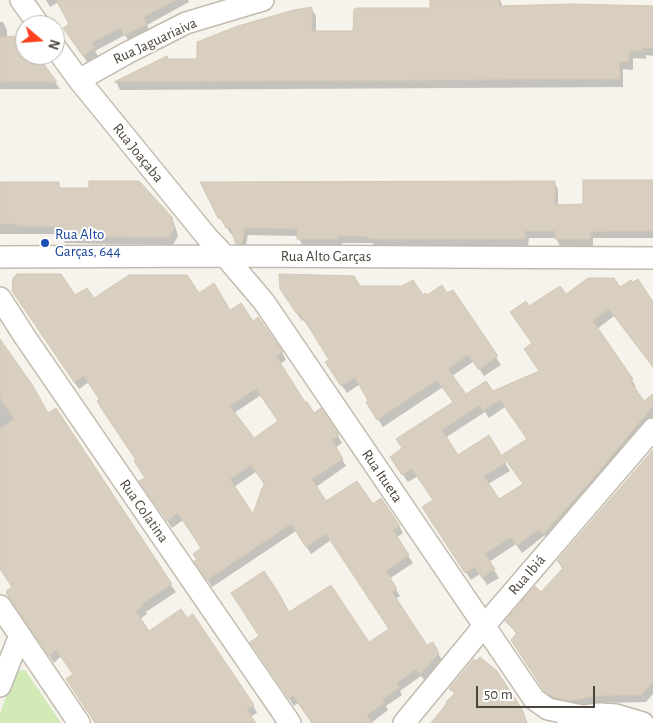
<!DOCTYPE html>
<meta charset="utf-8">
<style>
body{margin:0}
#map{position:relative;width:653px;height:723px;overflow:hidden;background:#f6f3ec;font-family:"Alegreya Sans",sans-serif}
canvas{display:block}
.north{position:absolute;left:15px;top:15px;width:50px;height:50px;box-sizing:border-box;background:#fff;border:1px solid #b7b4b0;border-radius:50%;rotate:108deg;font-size:14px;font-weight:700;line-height:20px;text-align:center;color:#4b4439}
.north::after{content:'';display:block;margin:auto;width:18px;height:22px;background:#fc3f1d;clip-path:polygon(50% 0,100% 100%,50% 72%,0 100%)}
.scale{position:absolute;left:476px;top:686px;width:119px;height:22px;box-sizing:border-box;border:2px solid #4b4439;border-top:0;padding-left:6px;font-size:15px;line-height:18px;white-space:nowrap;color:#4b4439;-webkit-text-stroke:4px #fff;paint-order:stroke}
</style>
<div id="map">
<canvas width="653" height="723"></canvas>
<div class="north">N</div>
<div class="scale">50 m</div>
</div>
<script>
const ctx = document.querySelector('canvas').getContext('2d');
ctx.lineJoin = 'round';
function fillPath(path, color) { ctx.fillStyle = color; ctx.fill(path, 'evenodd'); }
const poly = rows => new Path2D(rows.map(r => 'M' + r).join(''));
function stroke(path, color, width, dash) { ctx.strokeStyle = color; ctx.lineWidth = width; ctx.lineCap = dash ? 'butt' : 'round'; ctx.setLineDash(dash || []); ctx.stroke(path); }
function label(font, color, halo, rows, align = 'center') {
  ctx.font = font + ' "Alegreya Sans",sans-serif'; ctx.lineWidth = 4; ctx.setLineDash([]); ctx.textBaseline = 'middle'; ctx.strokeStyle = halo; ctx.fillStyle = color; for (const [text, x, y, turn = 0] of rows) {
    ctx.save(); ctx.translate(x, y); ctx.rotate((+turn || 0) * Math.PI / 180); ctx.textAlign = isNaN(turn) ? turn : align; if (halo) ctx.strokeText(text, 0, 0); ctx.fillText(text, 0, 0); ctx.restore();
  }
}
fillPath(poly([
 [24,670,26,671,61,723,0,723,0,713,13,679,19,671]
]), '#d2eab5');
fillPath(poly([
 [46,0,188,0,189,2,147,25,150,32,130,43,125,35,95,51,98,56,88,63,69,36,71,25,62,8,60,8,57,3,50,7],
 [431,0,500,0,503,7,526,7,526,5,630,7,638,7,638,5,653,6,653,56,646,55,646,59,633,58,633,70,623,69,623,87,120,90,116,82,167,58,168,60,198,60,311,8,316,16,316,32,355,32,431,9],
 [0,22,3,22,7,30,7,38,21,38,25,42,25,55,32,55,36,62,41,63,60,89,0,89],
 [653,181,653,238,593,238,593,246,560,246,556,238,529,238,528,246,374,246,373,243,342,243,342,245,302,245,298,236,248,235,245,250,242,250,234,234,231,234,219,217,554,182,558,189,558,206,585,206],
 [0,183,58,183,62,190,171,217,175,226,178,236,173,245,65,243,60,234,0,234],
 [359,287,427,297,447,295,452,291,501,365,484,376,474,361,452,376,466,395,493,392,540,372,525,350,533,344,529,308,566,296,620,289,651,301,653,300,653,367,614,316,597,329,632,380,636,387,634,389,643,402,653,396,653,419,548,541,545,535,522,553,516,544,489,562,499,578,487,585,480,574,471,580,428,515,434,501,418,476,408,482,396,465,403,449,454,403,443,387,383,427,372,410,370,401,360,384,347,393,331,370,331,360,304,320,302,321,286,297],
 [505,407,528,440,524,484,499,501,488,484,510,471,489,437,458,457,445,438,485,412,489,418],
 [198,295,229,312,252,322,282,352,286,360,280,364,305,404,314,415,338,436,342,443,335,448,346,466,316,487,326,503,373,506,399,526,403,533,396,538,413,563,389,579,400,596,396,599,427,647,432,644,443,661,425,681,421,676,400,691,402,695,386,706,388,710,371,723,312,723,298,703,294,706,256,650,289,614,369,643,391,630,331,540,311,554,296,531,212,587,200,569,198,560,202,549,183,520,172,528,145,489,146,479,137,460,89,382,79,389,18,298,75,297,93,300],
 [261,395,279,422,253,440,234,413],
 [257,471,264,483,254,517,234,487],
 [0,341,48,415,176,592,146,612,147,614,140,619,149,633,253,705,257,713,250,717,254,723,96,723,74,675,61,656,54,663,16,607,10,600,6,593,13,587,0,568],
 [653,452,653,694,646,702,600,703,575,708,551,699,517,648,517,635,507,621,541,594,563,570,558,561]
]), '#0003');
const building = poly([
 [56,0,176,0,144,17,147,24,124,36,120,28,92,43,95,48,83,56,63,28,69,24,56,0],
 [430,0,499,0,499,6,572,4,653,6,653,48,643,48,643,51,629,51,629,62,619,62,620,79,114,82,167,56,168,59,197,59,197,42,238,26,294,10,312,7,312,31,353,31,354,9,357,9,357,8,430,8,430,0],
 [22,36,22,41,25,41,25,55,33,55,33,62,42,62,57,82,0,82,0,37,22,36],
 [583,180,653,180,653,231,590,232,590,239,555,239,555,231,525,231,525,239,369,239,369,237,354,236,339,236,338,239,297,239,297,229,245,228,242,244,236,244,230,228,226,228,221,218,218,218,200,182,555,181,555,205,583,204,583,180],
 [89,181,139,181,172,217,174,228,169,238,59,236,59,227,17,226,17,224,0,224,0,182,59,182,59,188,89,188,89,181],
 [17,274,61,274,75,295,87,288,94,298,129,275,187,275,199,293,214,283,230,310,241,303,253,321,258,317,283,352,276,356,305,402,307,402,314,413,321,408,339,435,332,440,343,459,312,479,326,501,357,481,373,504,381,498,400,526,393,530,409,555,386,571,397,589,392,592,427,645,433,642,439,653,420,675,416,669,397,683,399,687,383,699,385,702,367,715,373,723,312,723,293,696,289,699,250,642,259,636,231,593,264,571,278,592,289,612,331,585,369,642,389,629,326,534,306,547,291,524,207,580,194,561,197,560,193,554,201,548,178,513,167,521,139,481,145,478,134,461,136,460,103,411,97,401,99,399,84,376,74,382,12,291,13,278,17,274],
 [256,389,278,421,254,438,230,406,256,389],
 [251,465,265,485,262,488,253,514,230,479,251,465],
 [279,274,354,276,360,286,402,286,413,280,423,295,426,293,427,295,442,285,447,293,453,290,498,356,479,370,468,355,448,369,466,394,486,381,493,391,539,371,524,349,532,343,510,312,526,301,529,306,560,286,566,294,588,278,614,278,620,287,631,280,633,282,638,279,653,302,653,367,609,309,593,321,633,379,630,381,644,401,653,394,653,406,590,482,543,534,539,529,517,546,511,537,485,554,495,569,482,578,475,567,465,573,422,507,433,500,412,469,402,475,390,457,402,448,396,439,453,402,437,380,377,420,366,402,368,401,355,377,341,386,325,362,329,360,312,332,299,313,297,314,280,289,279,274],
 [500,400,527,439,502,455,523,484,499,499,484,476,506,463,489,435,458,455,442,430,480,405,483,411,500,400],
 [0,339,33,386,48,413,56,408,172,584,142,604,143,606,136,611,149,631,181,609,187,618,193,614,254,705,247,710,256,723,95,723,66,679,73,674,56,650,49,656,13,603,6,591,12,587,0,569,0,429,14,419,0,398,0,339],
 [653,450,653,682,641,695,595,696,571,701,553,697,545,692,511,640,517,633,505,621,535,586,541,592,564,567,557,561,653,450],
 [480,657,497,671,523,711,527,723,431,723,447,703,446,702,455,693,449,689,474,659,476,661,480,657]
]);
fillPath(building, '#d8cfc1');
stroke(building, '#d3c7b4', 1);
const minor = poly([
 [21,0,39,25],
 [55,47,79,80,207,237,225,256,264,302,534,699,548,709,582,716],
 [79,80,127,53,186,23,263,0],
 [0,257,225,256,653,258],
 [0,298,25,337,290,723],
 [0,606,79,723],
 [0,686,20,635],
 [568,721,585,716,600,714,616,715,643,723],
 [404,723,484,626,653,429]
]);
stroke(minor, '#c2bbae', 24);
stroke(minor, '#fff', 21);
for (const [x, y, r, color] of [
 [45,243,5,"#1a4fb4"]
]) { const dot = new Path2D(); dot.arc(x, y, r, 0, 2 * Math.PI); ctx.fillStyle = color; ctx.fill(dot); stroke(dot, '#fff', 2); }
label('15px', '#4b4439', '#fff', [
 ["Rua Jaguariaiva",155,41,-25],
 ["Rua Joaçaba",138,153,51],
 ["Rua Alto Garças",326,256],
 ["Rua Itueta",382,476,56],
 ["Rua Colatina",144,511,55],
 ["Rua Ibiá",527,575,-49]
]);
label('15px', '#164399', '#fff', [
 ["Rua Alto",55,234],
 ["Garças, 644",55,251]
], 'left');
</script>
